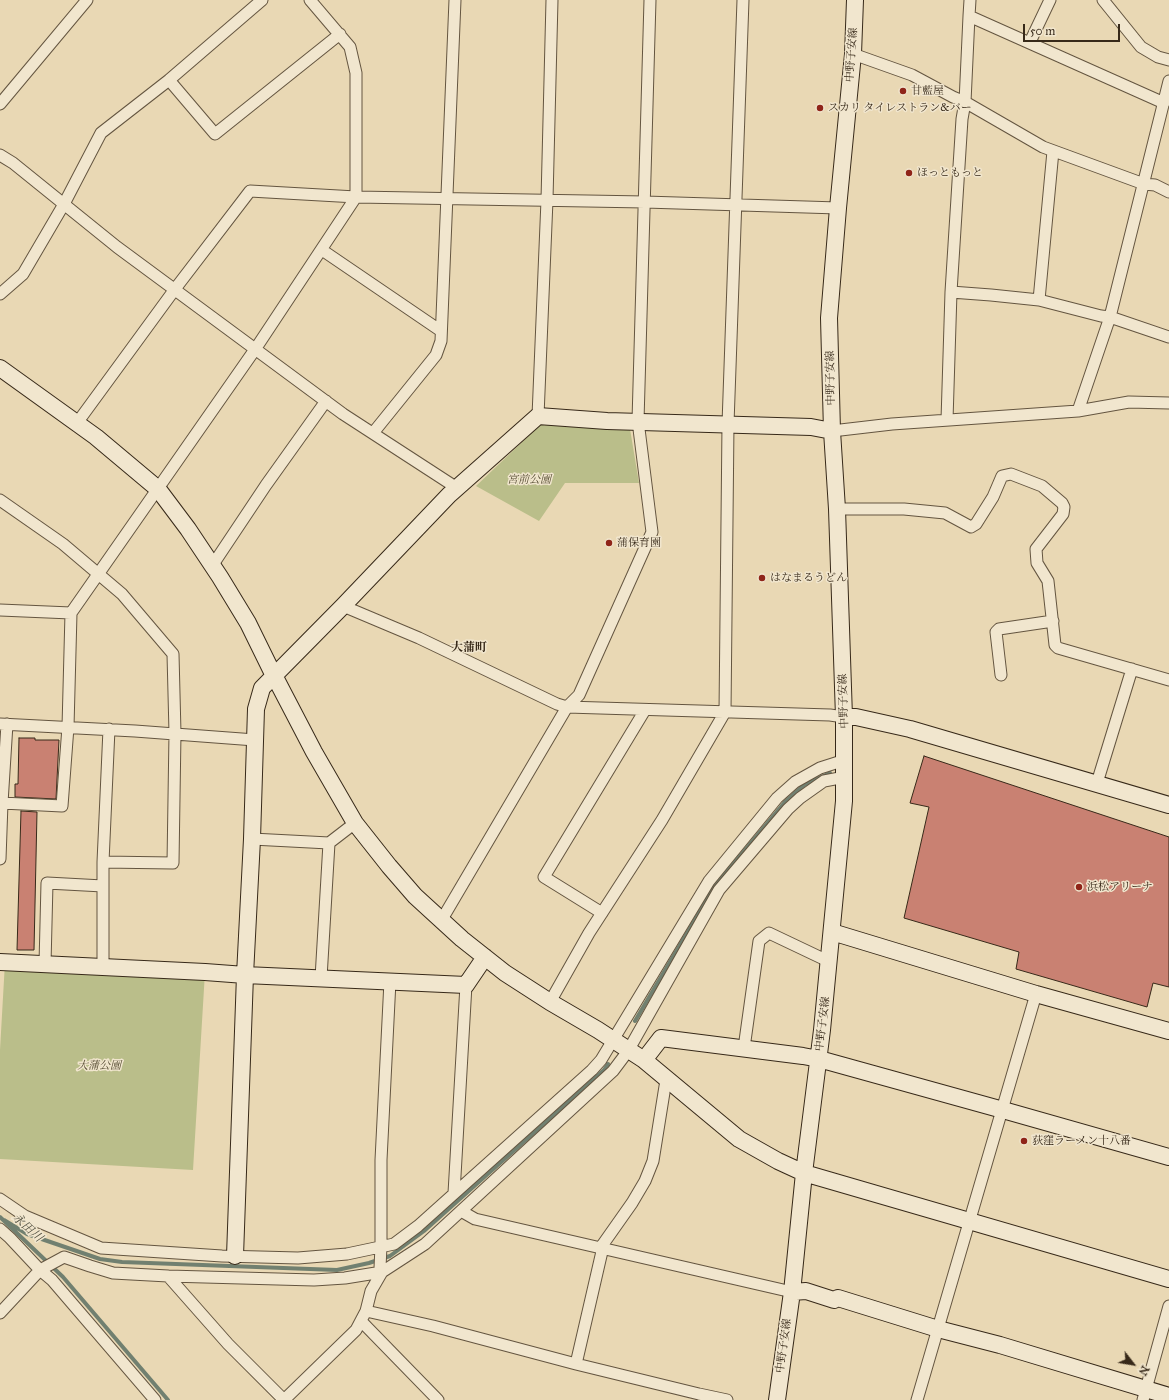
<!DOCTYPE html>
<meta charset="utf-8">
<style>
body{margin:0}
#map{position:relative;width:1169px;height:1400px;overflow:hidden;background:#e9d8b4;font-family:"IM FELL Great Primer",serif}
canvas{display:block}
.north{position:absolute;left:1113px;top:1344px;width:40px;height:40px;-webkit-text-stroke:3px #f1e6ce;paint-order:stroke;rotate:121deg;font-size:11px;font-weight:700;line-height:16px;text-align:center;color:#372919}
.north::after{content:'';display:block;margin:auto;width:14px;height:18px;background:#372919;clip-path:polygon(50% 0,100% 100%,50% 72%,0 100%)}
.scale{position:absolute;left:1023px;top:24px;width:97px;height:18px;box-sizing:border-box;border:2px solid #372919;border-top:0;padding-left:5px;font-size:12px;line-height:14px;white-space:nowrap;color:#372919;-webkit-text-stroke:3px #f1e6ce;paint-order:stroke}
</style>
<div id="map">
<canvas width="1169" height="1400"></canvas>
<div class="north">N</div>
<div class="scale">50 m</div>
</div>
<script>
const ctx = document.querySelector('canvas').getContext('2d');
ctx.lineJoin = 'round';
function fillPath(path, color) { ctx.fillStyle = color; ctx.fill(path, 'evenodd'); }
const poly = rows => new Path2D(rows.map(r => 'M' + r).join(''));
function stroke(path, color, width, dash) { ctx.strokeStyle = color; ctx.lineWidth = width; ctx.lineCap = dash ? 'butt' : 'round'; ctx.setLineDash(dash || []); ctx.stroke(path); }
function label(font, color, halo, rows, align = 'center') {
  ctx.font = font + ' "IM FELL Great Primer","Noto Serif JP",serif'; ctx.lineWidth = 3; ctx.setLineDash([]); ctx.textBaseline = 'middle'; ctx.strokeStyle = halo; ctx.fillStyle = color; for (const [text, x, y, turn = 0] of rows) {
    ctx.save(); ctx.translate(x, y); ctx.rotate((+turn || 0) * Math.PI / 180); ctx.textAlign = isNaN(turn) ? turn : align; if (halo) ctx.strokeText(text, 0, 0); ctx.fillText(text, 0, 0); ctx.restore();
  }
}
fillPath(poly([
 [541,424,630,429,639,483,565,483,539,521,476,486],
 [5,962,205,972,193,1170,0,1159,0,1050]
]), '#babe8a');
stroke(poly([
 [635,1021,715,886,785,802,804,785,830,773],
 [0,1217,63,1277,168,1400],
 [4,1220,27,1234,100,1259,122,1262,337,1270,369,1263,390,1256,424,1231,604,1070,608,1064]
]), '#718070', 4);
const building = poly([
 [19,738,35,738,35,740,59,740,56,799,15,797,15,784,18,784,19,738],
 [924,756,1169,837,1169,987,1153,983,1147,1007,1016,969,1019,952,904,918,929,807,910,803,924,756],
 [21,811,37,812,34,950,17,950,21,811]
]);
fillPath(building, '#c98172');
stroke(building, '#372919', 1);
const street = poly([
 [1103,0,1141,47,1158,57,1169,60],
 [969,16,970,0],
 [1030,42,1050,0],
 [853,54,912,75,953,97,965,102,1043,147,1144,184,1155,185,1169,192],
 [169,80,215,134,340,34],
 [0,104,87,0],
 [0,155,13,163,117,247,343,414,457,488],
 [322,250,441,331],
 [951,292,991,295,1039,300,1101,316,1110,317,1169,337],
 [0,294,23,274,64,204,101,133,169,80,262,0],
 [1039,300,1053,151],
 [1078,411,1110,317,1169,81],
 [538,416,547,200,552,0],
 [947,420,951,292,962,119,965,102,969,16,1164,103],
 [77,423,175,289,250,191,356,197,645,202,838,208],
 [832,431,892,424,1078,411,1129,402,1169,403],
 [373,433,436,355,441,341,455,0],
 [0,500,63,544,122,594,173,654,175,733,173,863,103,862,103,967],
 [837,509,904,509,945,513,971,527,976,524,993,497,1002,476,1011,474,1042,486,1062,503,1064,507,1063,514,1036,549,1037,563,1048,581,1055,645,1058,648,1169,680],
 [212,566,266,485,326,401],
 [343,606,419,638,557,704,567,707,830,715,844,717],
 [0,610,71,613,256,348,356,197,356,73,350,47,310,0],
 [1001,675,996,632,999,629,1053,621],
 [0,724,135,731,255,740],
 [1097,783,1132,669],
 [2,803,7,724],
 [252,839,329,843,355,823],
 [0,859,2,803,62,806,68,727,71,613],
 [103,862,109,729],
 [602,913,544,877,645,710],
 [441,921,567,707,579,695,652,532,638,421,650,0],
 [45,964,47,883,103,886],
 [321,978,329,843],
 [550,1002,589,933,662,820,725,712,728,424,743,0],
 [744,1048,759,941,769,933,830,962],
 [454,1193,466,985],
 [0,1199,25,1216,101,1248,222,1256,298,1258,347,1254,394,1244,418,1226,592,1070,601,1060,709,881,777,798,795,782,820,768,845,760],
 [461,1211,475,1219,792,1292],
 [0,1229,10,1238,40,1270,52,1280,155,1400],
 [601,1247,632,1203,645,1181,653,1161,666,1080],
 [168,1276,314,1280,345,1278,382,1272,425,1244,613,1071,628,1051,719,890,788,809,800,798,824,781,845,777],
 [366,1311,433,1326,576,1364,699,1394,727,1400],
 [0,1313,40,1270,64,1257,90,1266,113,1273,168,1276,228,1344,284,1400],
 [361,1321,438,1400],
 [576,1364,603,1247],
 [284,1400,356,1330,366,1311,371,1291,382,1272,380,1268,381,1246,381,1160,390,981],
 [917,1400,1036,994],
 [1143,1400,1169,1306]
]);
const secondary = poly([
 [0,368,96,437,158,489,188,529,220,577,248,623,274,676,277,681,314,752,355,823,389,866,415,896,462,939,505,973,550,1002,598,1030,644,1060,739,1139,778,1161,804,1173,1169,1279],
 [844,717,856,717,910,729,1169,805],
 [832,932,1036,994,1169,1031],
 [0,962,205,972,245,975,466,985,485,957],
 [644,1060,661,1038,803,1056,819,1059,1003,1110,1169,1157],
 [235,1256,245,975,252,839,256,709,262,688,343,606,449,495,538,416,607,421,811,427,832,431],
 [792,1292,806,1291,834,1300,838,1298,938,1329,1000,1345,1169,1396],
 [777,1400,792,1292,804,1173,822,1030,844,801,844,717,837,509,832,431,829,318,838,208,853,54,855,0]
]);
stroke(street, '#645540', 13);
stroke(secondary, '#372919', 18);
stroke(street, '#f1e6ce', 11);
stroke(secondary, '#f1e6ce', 16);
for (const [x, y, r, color] of [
 [903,91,4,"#8f2418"],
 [820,108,4,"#8f2418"],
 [909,173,4,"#8f2418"],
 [609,543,4,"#8f2418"],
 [762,578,4,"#8f2418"],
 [1079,887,4,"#8f2418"],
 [1024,1141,4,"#8f2418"]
]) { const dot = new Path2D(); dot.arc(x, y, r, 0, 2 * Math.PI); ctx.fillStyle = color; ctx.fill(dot); stroke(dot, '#f1e6ce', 1.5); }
label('11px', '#372919', '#f1e6ce', [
 ["中野子安線",852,55,-86],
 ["中野子安線",831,378,-91],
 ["中野子安線",844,701,-92],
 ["中野子安線",823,1024,-83],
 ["中野子安線",784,1346,-82]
]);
label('11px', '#372919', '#f1e6ce', [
 ["甘藍屋",911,91],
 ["スカリ タイレストラン&バー",828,108],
 ["ほっともっと",917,173],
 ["蒲保育園",617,543],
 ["はなまるうどん",770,578],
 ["浜松アリーナ",1087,887],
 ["荻窪ラーメン十八番",1032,1141]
], 'left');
label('italic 11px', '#584e35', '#f1e6ce', [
 ["宮前公園",529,480],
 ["大蒲公園",99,1066]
]);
label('bold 12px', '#372919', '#f1e6ce', [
 ["大蒲町",469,648]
]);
label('italic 12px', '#4f4d3d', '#f1e6ce', [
 ["永田川",27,1228,42]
]);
</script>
